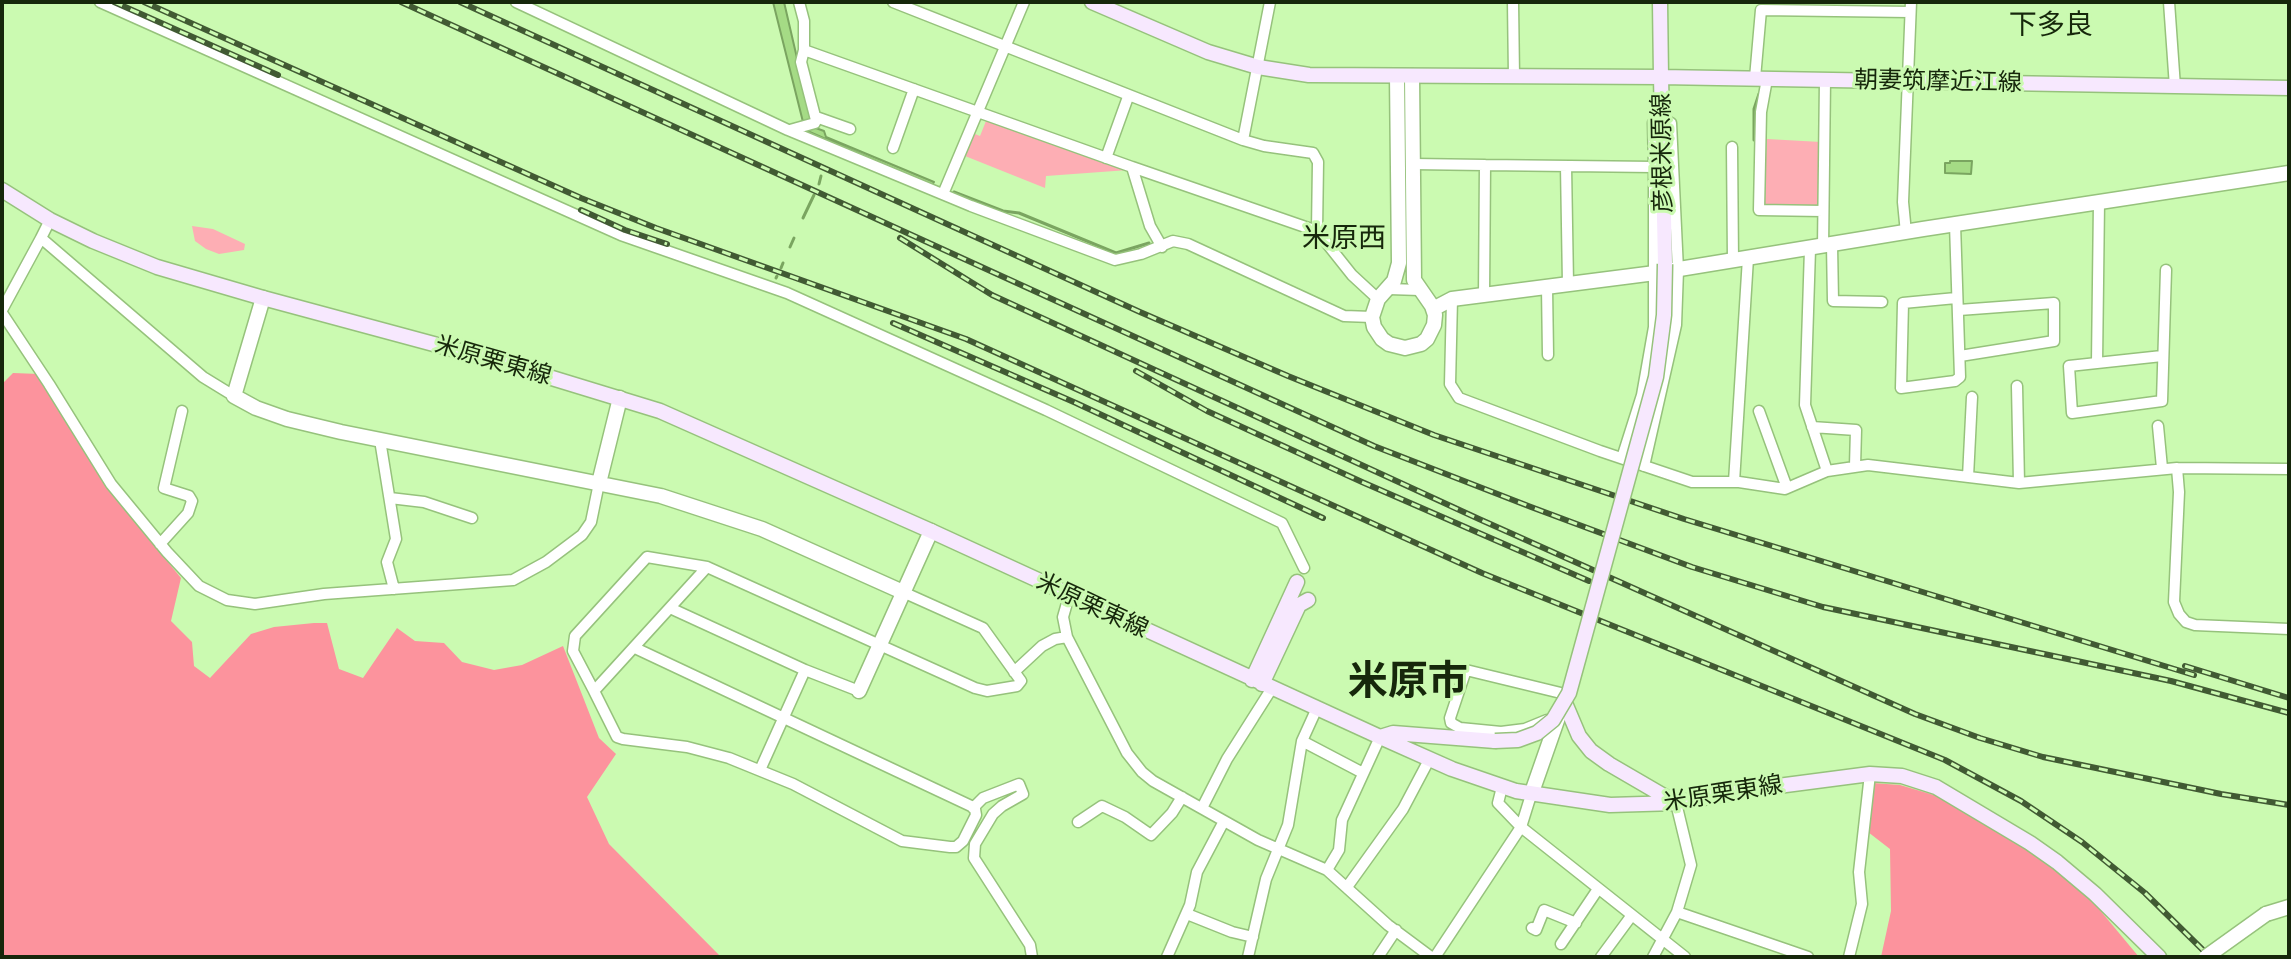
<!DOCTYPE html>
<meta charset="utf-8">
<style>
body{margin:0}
#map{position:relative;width:2291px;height:959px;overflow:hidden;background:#cbfab1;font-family:"PT Sans Narrow",sans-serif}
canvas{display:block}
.frame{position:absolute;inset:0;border:4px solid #16270b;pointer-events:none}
</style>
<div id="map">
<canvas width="2291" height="959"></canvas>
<div class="frame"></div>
</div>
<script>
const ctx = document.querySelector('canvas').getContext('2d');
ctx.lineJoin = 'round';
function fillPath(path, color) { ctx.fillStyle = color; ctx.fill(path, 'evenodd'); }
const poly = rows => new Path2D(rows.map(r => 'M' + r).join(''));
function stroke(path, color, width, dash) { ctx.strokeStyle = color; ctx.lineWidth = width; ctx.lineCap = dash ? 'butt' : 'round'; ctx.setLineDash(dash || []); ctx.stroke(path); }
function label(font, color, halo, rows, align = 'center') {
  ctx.font = font + ' "PT Sans Narrow","Noto Sans JP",sans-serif'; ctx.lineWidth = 6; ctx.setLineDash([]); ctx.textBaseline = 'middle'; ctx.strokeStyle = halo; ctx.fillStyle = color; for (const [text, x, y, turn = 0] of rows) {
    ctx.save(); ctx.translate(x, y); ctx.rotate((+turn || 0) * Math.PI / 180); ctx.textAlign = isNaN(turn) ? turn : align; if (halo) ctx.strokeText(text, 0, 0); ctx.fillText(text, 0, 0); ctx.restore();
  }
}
fillPath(poly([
 [986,121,1128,170,1046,176,1045,188,965,156,975,134,980,136],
 [1767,139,1821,142,1819,205,1767,205,1763,202],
 [192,226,213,229,245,244,244,250,219,254,206,249,195,241]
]), '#fdaeb4');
fillPath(poly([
 [13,373,39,374,108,489,181,578,171,621,192,642,194,666,210,678,251,634,274,627,314,623,327,623,339,669,363,678,397,628,415,641,444,643,462,662,494,670,522,665,563,646,599,738,616,754,587,797,609,844,721,957,2,957,2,384],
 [1873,783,1900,785,1944,798,1982,819,2079,885,2139,957,1881,957,1891,911,1890,849,1868,832]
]), '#fc939d');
const water = poly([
 [773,2,784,2,813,127,824,131,826,137,934,182,932,185,805,130,773,2],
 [1950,161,1972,161,1971,174,1945,173,1945,163,1950,163,1950,161]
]);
fillPath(water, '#a5db85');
stroke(water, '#7aa560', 2);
stroke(poly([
 [1754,140,1754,109,1759,94],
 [819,184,821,176],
 [954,192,1003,211,1019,213,1116,253,1149,243],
 [803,218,814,195],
 [790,247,794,238],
 [781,268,783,263],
 [776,278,777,276]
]), '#7aa560', 3);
const minor = poly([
 [100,2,621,235,787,293,1046,410,1282,523,1304,568],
 [516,2,788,130,971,206,1115,260,1141,254,1173,241,1188,244,1344,316,1372,317],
 [893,2,1243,140],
 [1270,2,1243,140,1264,146,1313,153,1318,162,1317,231,1352,275,1378,299],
 [1513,2,1514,77],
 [2169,2,2175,87],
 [804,50,1132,167,1150,226,1162,247],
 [1755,78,1761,10,1910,12],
 [1767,79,1761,112,1759,210,1823,211],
 [816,117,850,129],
 [790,130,815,123,816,120,801,62,804,50,804,21,799,2],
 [1732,147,1733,261],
 [893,148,914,89],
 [1106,158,1128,97],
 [1413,164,1485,165],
 [1566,166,1568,284],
 [1132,167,1317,231],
 [943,194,1024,2],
 [50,220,41,238,203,377,234,396],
 [1955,224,1960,377,1955,381,1901,388,1903,303,1956,298],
 [1906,233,1903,202,1911,2],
 [1832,245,1833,301,1882,302],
 [1823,247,1825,80],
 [1810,249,1805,405,1827,471],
 [1547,287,1548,355],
 [1389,289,1420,290],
 [1484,296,1485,165,1654,167,1653,123,1663,119,1671,123,1678,270,1676,325,1644,466],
 [1452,299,1450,384,1459,398,1600,451,1692,482,1739,482,1785,489,1827,471,1868,465,2019,483,2177,468,2179,492,2174,602,2179,614,2186,622,2195,625,2289,629],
 [2,310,41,238],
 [1959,310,2054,303,2054,341,1960,356],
 [2,313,49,384,111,484,167,552,199,586,227,600,255,604,324,594,513,580,546,562,582,535,591,522,599,483],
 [2162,356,2069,366,2072,413,2162,401,2166,270],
 [2097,363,2099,202],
 [2017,386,2019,483],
 [1759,411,1787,488],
 [2158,426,2162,468],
 [1812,427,1856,430,1855,466],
 [380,440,396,539,387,562,394,589],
 [1622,458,1642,395,1654,327,1654,167],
 [2177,468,2289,469],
 [1968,477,1972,397],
 [1734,482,1748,258],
 [390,498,424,502,472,518],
 [160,544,188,513,192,501,189,496,164,488,182,411],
 [707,567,594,691,573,651,575,636,647,557,707,567,975,688,987,691,1017,686,1021,681,983,628,905,593],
 [1069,596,1063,617,1067,637,1127,753,1142,772,1153,781,1258,840,1327,870,1388,925,1431,957],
 [670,608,805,670,859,691],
 [1014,672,1042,646,1055,639,1067,637],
 [594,691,617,737,623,739,687,747,729,758,793,784,902,841,950,847,956,847,963,841,976,815,975,809,971,806,635,648],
 [1547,720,1525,729,1501,732,1460,728,1451,723,1450,718,1466,670,1565,694],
 [1302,741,1363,773],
 [760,770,805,670],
 [1502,787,1498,803,1521,827,1685,957],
 [973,808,983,798,1019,784,1023,794,1002,806,993,814,975,844,974,858,1030,945,1032,957],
 [1202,808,1227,759,1272,688],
 [1078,822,1102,806,1125,817,1151,835,1172,813,1182,797],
 [1327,870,1339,850,1342,820,1380,737],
 [1347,887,1403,809,1430,758],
 [1677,912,1808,957],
 [1187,914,1232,932,1253,937],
 [1532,928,1536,930,1544,910,1576,923],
 [1561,944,1598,889],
 [1167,957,1190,905,1197,872,1224,821],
 [1248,957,1266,879,1288,825,1302,741,1317,708],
 [1378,957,1396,930],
 [1435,957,1521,827,1531,795],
 [1601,957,1632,915],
 [1653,957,1677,912,1691,865,1676,803],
 [1849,957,1862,904,1859,872,1870,774]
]);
const tertiary = poly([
 [1397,76,1399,263,1394,281,1378,299,1372,317,1374,327,1382,339,1389,344,1405,348,1421,344,1427,339,1434,325,1435,315,1432,306,1414,280,1412,76],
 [263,298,234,396,256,408,287,419,341,432,661,496,762,529,905,593],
 [1433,309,1452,299,1655,273,1923,229,2289,173],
 [599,483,620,398],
 [859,691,931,531],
 [1531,795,1560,712],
 [2266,914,2289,907]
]);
const secondary = poly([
 [1092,2,1208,52,1258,67,1309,75,1661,77,1665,264],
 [1660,2,1661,77,2289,88],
 [2,190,50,220,93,241,157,267,263,298,493,360,660,411,931,531,1380,737,1452,769,1516,791,1610,805,1676,803,1755,789,1870,774,1902,776,1936,787,2030,843,2057,862,2095,894,2159,957],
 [1252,680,1297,582],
 [1262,684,1299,605,1308,600],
 [1565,703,1579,736,1591,751,1609,764,1676,803],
 [1380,737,1393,733,1495,741]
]);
stroke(minor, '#96c27c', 13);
stroke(tertiary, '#96c27c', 17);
stroke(secondary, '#96c27c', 17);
stroke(minor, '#fff', 10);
stroke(tertiary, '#fff', 14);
stroke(secondary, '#f7e8fe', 14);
const rail = poly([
 [114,2,278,75],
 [144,2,581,198,656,228,966,339,1482,573,1945,760,2021,801,2082,842,2145,893,2210,957],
 [401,2,1374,446,1531,507,1692,567,1823,607,2171,681,2289,713],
 [460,2,1140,312,1288,376,1434,435,1684,519,2194,675],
 [581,210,625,230,667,244],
 [900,238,992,295,1479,519,1915,714,1980,738,2043,757,2221,794,2289,805],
 [893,323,1076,403,1323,518],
 [1136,371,1207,411,1362,482,1589,581],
 [2185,666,2289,698]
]);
stroke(rail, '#415a33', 6);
stroke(rail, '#cbfab1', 3, [9]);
const tertiaryBridge = poly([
 [2206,957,2266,914]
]);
const secondaryBridge = poly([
 [1495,741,1518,740,1537,733,1553,720,1569,693,1656,377,1664,315,1665,264]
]);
stroke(tertiaryBridge, '#96c27c', 17, []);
stroke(secondaryBridge, '#96c27c', 17, []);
stroke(tertiaryBridge, '#fff', 14);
stroke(secondaryBridge, '#f7e8fe', 14);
label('24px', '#16270b', '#cbfab1', [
 ["朝妻筑摩近江線",1938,82,1],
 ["彦根米原線",1663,153,-91],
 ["米原栗東線",493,361,16],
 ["米原栗東線",1092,606,25],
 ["米原栗東線",1723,794,-9]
]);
label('28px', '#16270b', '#cbfab1', [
 ["下多良",2051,26],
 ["米原西",1344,239]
]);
label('bold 40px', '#16270b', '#cbfab1', [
 ["米原市",1408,683]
]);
</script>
